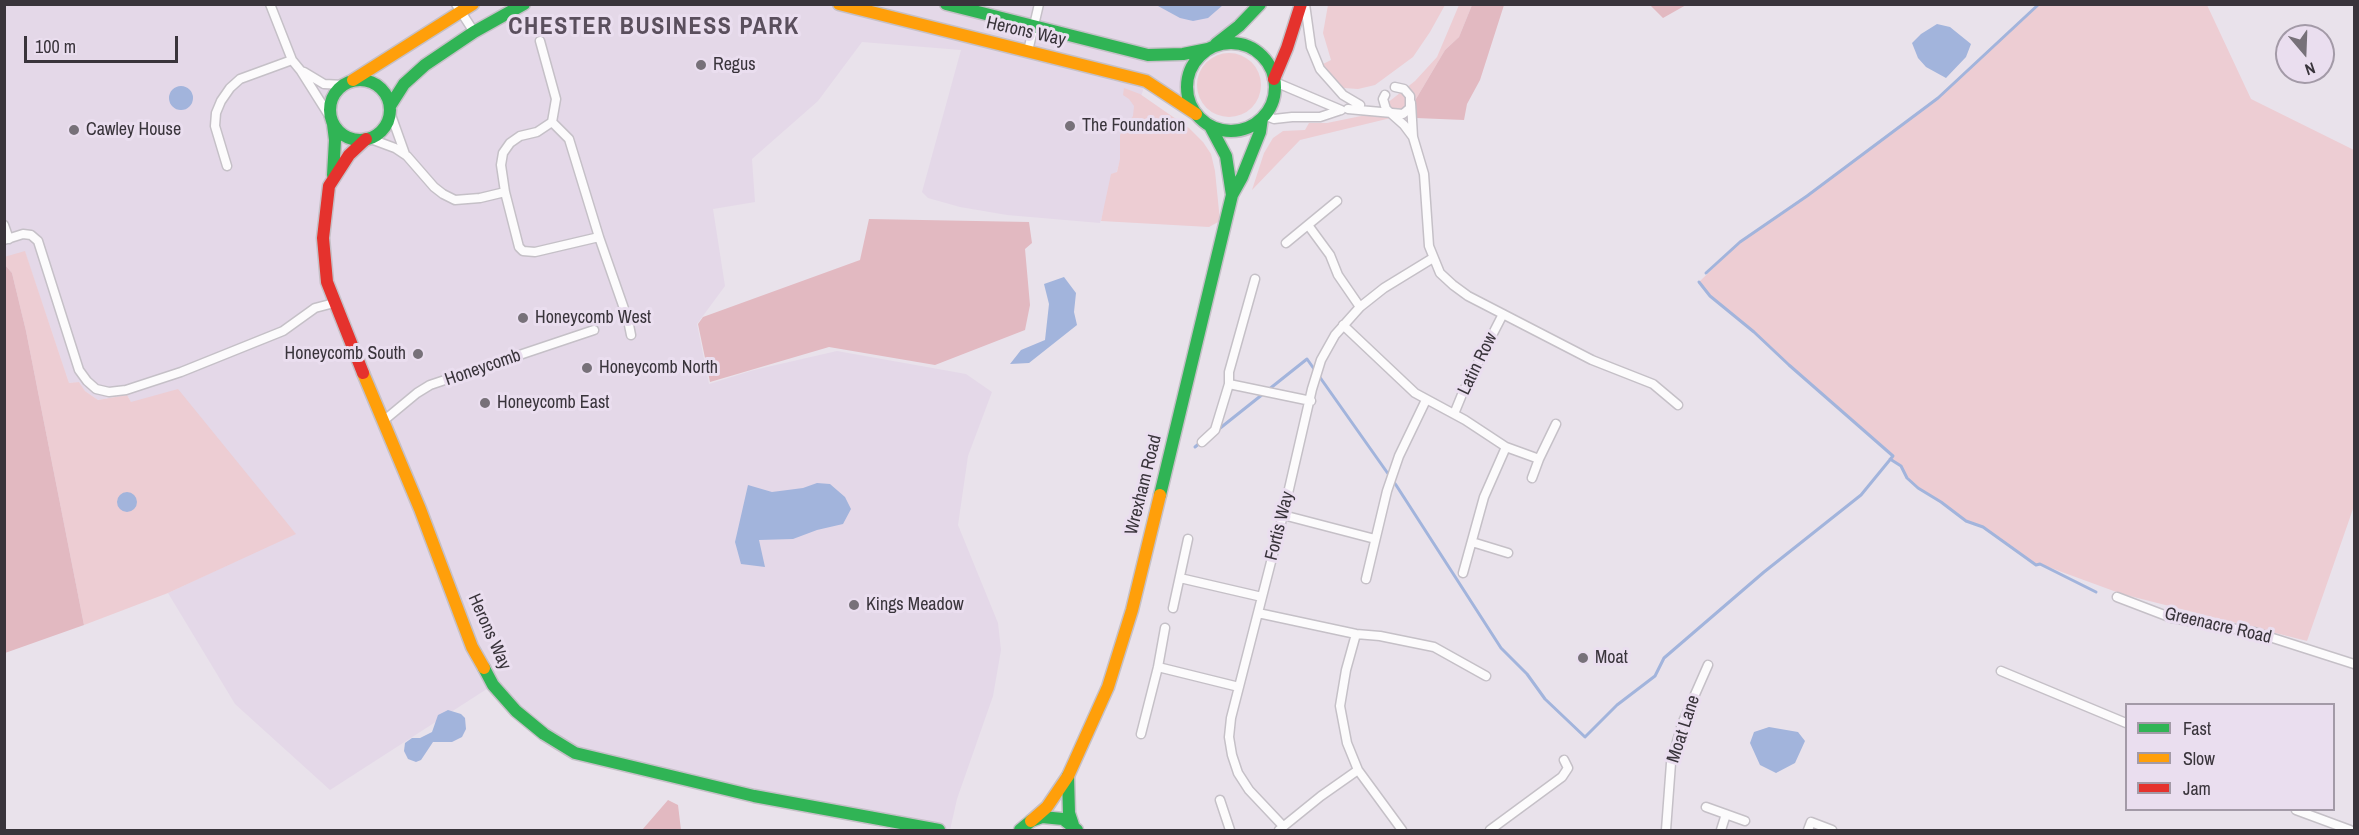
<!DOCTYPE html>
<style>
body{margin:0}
#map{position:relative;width:2359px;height:835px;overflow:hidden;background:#e9e2eb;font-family:"Archivo Narrow",sans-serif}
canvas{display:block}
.frame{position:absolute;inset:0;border:6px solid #39343b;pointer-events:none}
.legend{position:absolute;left:2125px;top:703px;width:210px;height:108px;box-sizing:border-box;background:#eadeef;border:2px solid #a39aa7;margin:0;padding:8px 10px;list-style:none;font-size:18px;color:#39343b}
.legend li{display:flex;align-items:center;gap:12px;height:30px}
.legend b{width:30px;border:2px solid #a39aa7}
.north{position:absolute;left:2275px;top:24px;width:60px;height:60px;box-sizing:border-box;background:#eadeef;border:2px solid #a39aa7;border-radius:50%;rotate:161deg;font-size:16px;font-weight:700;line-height:24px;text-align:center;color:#39343b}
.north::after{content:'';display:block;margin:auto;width:21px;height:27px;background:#777179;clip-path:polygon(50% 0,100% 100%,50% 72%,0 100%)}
.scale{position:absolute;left:24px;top:36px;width:154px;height:27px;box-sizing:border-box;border:3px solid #39343b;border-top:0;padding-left:8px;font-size:18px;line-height:21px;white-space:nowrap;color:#39343b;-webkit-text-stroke:4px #eadeef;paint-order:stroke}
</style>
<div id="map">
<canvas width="2359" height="835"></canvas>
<div class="frame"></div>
<ul class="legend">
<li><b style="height:8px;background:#30b455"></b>Fast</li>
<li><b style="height:8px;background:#ff9f0a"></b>Slow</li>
<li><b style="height:8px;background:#e5322d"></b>Jam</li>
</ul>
<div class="north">N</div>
<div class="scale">100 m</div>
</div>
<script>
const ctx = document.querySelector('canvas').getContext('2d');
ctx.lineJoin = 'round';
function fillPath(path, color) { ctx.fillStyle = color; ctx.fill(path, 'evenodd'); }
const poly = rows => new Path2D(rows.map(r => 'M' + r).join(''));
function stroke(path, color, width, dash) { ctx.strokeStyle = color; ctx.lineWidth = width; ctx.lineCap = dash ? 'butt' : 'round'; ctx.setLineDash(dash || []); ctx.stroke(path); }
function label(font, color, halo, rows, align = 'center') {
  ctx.font = font + ' "Archivo Narrow",sans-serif'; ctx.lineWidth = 6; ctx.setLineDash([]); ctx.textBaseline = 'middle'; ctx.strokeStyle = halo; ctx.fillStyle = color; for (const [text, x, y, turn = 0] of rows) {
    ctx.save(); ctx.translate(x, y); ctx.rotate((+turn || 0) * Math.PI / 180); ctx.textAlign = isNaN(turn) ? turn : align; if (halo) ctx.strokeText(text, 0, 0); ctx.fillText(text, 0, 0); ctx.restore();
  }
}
fillPath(poly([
 [4,5,1260,5,1195,62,1188,78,1187,91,1190,103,1146,81,1100,223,1007,215,960,207,928,198,922,192,961,50,862,42,818,101,752,159,755,202,713,209,725,286,697,324,709,384,754,370,837,351,966,374,992,392,968,456,958,525,998,623,1001,650,993,696,957,799,950,830,940,830,575,753,493,685,330,790,235,704,168,593,295,533,131,402,127,395,98,400,85,391,79,382,69,383,25,252,5,258]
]), '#e4d8e8');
fillPath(poly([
 [1328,5,1445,5,1430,32,1413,57,1375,85,1358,89,1344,88,1333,80,1323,64,1331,60,1323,33],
 [1459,5,1472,5,1459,37,1445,50,1413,104,1416,118,1399,116,1300,140,1252,190,1264,153,1273,138,1283,131,1305,130,1309,123,1327,123,1366,115,1386,104,1415,81,1437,57],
 [2039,5,2207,5,2251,99,2354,150,2354,506,2307,641,2122,594,2040,564,2036,565,1983,527,1966,521,1941,502,1918,488,1907,478,1901,466,1890,459,1893,455,1789,365,1754,332,1710,296,1699,282,1740,242,1807,196,1938,98],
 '1197 85a32 32 0 1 1 64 0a32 32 0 1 1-64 0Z',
 [1124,88,1140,94,1189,128,1203,142,1211,154,1215,171,1220,221,1209,227,1101,221,1111,174,1117,172,1120,159,1120,135,1133,116,1134,106,1129,99,1123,95],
 [25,251,69,383,79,382,85,391,98,400,127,395,131,402,178,389,296,534,168,593,84,625,26,331,12,273,5,265,4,257]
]), '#edcdd3');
fillPath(poly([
 [1472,5,1504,5,1480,80,1467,104,1464,120,1416,118,1413,104,1445,50,1459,37],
 [1650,5,1686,5,1663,18],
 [869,219,1029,222,1032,243,1025,249,1030,305,1025,330,935,365,829,347,710,382,698,324,703,317,860,260],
 [5,265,12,273,26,331,84,625,5,653],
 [668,800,678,805,681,830,642,830]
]), '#e2b9c1');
fillPath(poly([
 [1144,5,1223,5,1208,18,1193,21,1180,18,1158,6],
 [1937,24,1950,27,1971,44,1966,57,1946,78,1926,67,1918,58,1912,43,1921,34],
 '169 98a12 12 0 1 1 24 0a12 12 0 1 1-24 0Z',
 [1064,277,1076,293,1074,312,1077,325,1029,363,1010,364,1021,350,1045,340,1049,304,1044,284],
 [817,483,830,484,845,497,851,509,843,524,817,530,793,539,759,540,765,567,741,564,735,542,748,485,772,492,803,488],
 '117 502a10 10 0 1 1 20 0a10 10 0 1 1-20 0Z',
 [448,710,461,714,465,718,466,729,462,737,452,742,433,742,421,760,416,762,408,759,404,751,405,743,412,738,420,738,432,732,438,715],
 [1769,727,1798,732,1805,741,1795,763,1776,773,1760,765,1750,743,1754,732]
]), '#a2b4dc');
stroke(poly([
 [1706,273,1740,242,1807,196,1938,98,2039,4],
 [1219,429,1307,359,1396,485,1501,648,1527,674,1545,699,1585,737,1617,705,1655,676,1664,658,1764,572,1861,495,1893,456,1789,365,1754,332,1710,296,1699,282],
 [1195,447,1201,442],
 [1890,459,1901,466,1907,478,1918,488,1941,502,1966,521,1983,527,2036,565,2040,564,2096,592]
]), '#a2b4dc', 3);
const street = poly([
 [270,4,292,60,301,71,330,117],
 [456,4,474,32],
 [1305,4,1311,47,1320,69,1343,95,1360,105],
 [540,41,556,99,552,122],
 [1028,51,1039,4],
 [304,72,324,84,344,85],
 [1275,82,1341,110],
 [1385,95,1383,99,1386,109,1404,125,1413,137],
 [1411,103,1413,137,1424,174,1429,246,1440,273,1453,285,1468,296,1592,360,1653,384,1678,405],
 [1348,109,1403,114,1410,108,1410,96,1404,89,1395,87],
 [390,112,405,154],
 [1264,115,1274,119,1292,117,1320,117,1341,110],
 [368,138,395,148,407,156,434,187,443,194,455,200,480,198,505,192,501,165,503,153,510,143,520,136,537,132,552,122],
 [227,166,215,126,216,113,221,101,230,88,240,79,292,60],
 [505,192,519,247,523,251,535,252,599,237,569,139,552,122],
 [4,225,9,239],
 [1308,225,1330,255,1338,275,1360,307],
 [599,237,628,320,631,335],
 [4,240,23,234,31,235,38,241,79,370,87,381,96,389,109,392,126,390,181,372,283,331,315,308,334,303],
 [1286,243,1337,201],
 [1343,325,1415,393,1465,420,1506,447,1539,459],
 [1229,384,1311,401],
 [1454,414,1463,392,1503,314],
 [382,422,417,393,430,385,594,330],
 [1202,442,1215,430,1229,384,1229,372,1255,279],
 [1532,478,1539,459,1556,424],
 [1283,515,1375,539],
 [1472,542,1508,553],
 [1463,573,1484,497,1506,447],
 [1180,578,1262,597],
 [1366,579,1387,491,1399,456,1426,400],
 [2117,597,2172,618,2254,632,2354,664],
 [1173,608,1188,539],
 [1258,613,1356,634,1380,636,1434,647,1486,676],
 [1356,634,1346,670,1340,706,1347,743,1358,770,1402,830],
 [1158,667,1239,687],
 [2001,671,2126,723],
 [1141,734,1158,667,1165,628],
 [1220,800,1230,830],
 [1706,807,1745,821],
 [2296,810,2350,830],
 [1283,826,1249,790,1238,773,1232,755,1229,737,1231,718,1283,515,1312,389,1321,360,1335,335,1360,307,1384,288,1433,258],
 [1279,830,1321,796,1358,770],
 [1490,830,1562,777,1568,768,1564,760],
 [1666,830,1671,763,1682,724,1708,665],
 [1721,830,1726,814],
 [1808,830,1811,822,1832,830]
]);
const fast = poly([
 [946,4,1148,55,1183,54,1208,49],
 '1187 87a44 44 0 1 1 88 0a44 44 0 1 1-88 0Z',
 [1216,44,1239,26,1260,4],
 '330 110a30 30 0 1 1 60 0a30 30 0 1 1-60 0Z',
 [390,106,404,84,425,65,474,32,524,4],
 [333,124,335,140,333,175],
 [1232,195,1242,177,1260,132,1262,118],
 [1160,495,1232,195,1226,156,1210,126],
 [484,668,493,685,516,711,544,734,575,753,754,796,939,830],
 [1068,776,1069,813,1073,825],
 [1020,830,1031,821,1042,817,1063,819,1077,830]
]);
const slow = poly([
 [839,4,1146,81,1196,114],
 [353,80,473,4],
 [363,373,420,509,472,647,484,668],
 [1031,821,1047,807,1068,776,1108,687,1132,610,1160,495]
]);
const jam = poly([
 [1274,79,1287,48,1301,4],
 [363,373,327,282,323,238,329,186,349,155,366,139]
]);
stroke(street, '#c5c0c7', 11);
stroke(fast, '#c5c0c7', 15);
stroke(slow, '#c5c0c7', 15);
stroke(jam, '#c5c0c7', 15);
stroke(street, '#fcfbfc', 8);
stroke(fast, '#30b455', 12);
stroke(slow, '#ff9f0a', 12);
stroke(jam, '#e5322d', 12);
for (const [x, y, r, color] of [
 [701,65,6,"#777179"],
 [1070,126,6,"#777179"],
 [74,130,6,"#777179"],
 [523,318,6,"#777179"],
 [418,354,6,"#777179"],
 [587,368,6,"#777179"],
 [485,403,6,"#777179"],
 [854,605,6,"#777179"],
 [1583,658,6,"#777179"]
]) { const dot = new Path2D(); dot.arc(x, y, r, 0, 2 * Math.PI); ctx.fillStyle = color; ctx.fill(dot); stroke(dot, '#eadeef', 2); }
label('18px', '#39343b', '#eadeef', [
 ["Herons Way",1026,32,13],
 ["Latin Row",1478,364,-64],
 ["Honeycomb",483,368,-19],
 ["Wrexham Road",1144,485,-76],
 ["Fortis Way",1280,526,-76],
 ["Greenacre Road",2218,626,13],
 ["Herons Way",489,632,66],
 ["Moat Lane",1684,729,-72]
]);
label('18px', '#39343b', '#eadeef', [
 ["Regus",713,65],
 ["The Foundation",1082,126],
 ["Cawley House",86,130],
 ["Honeycomb West",535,318],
 ["Honeycomb South",406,354,"right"],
 ["Honeycomb North",599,368],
 ["Honeycomb East",497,403],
 ["Kings Meadow",866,605],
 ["Moat",1595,658]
], 'left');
ctx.letterSpacing = '1.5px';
label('bold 24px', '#5a4f5d', '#eadeef', [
 ["CHESTER BUSINESS PARK",654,28]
]);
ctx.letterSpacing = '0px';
</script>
